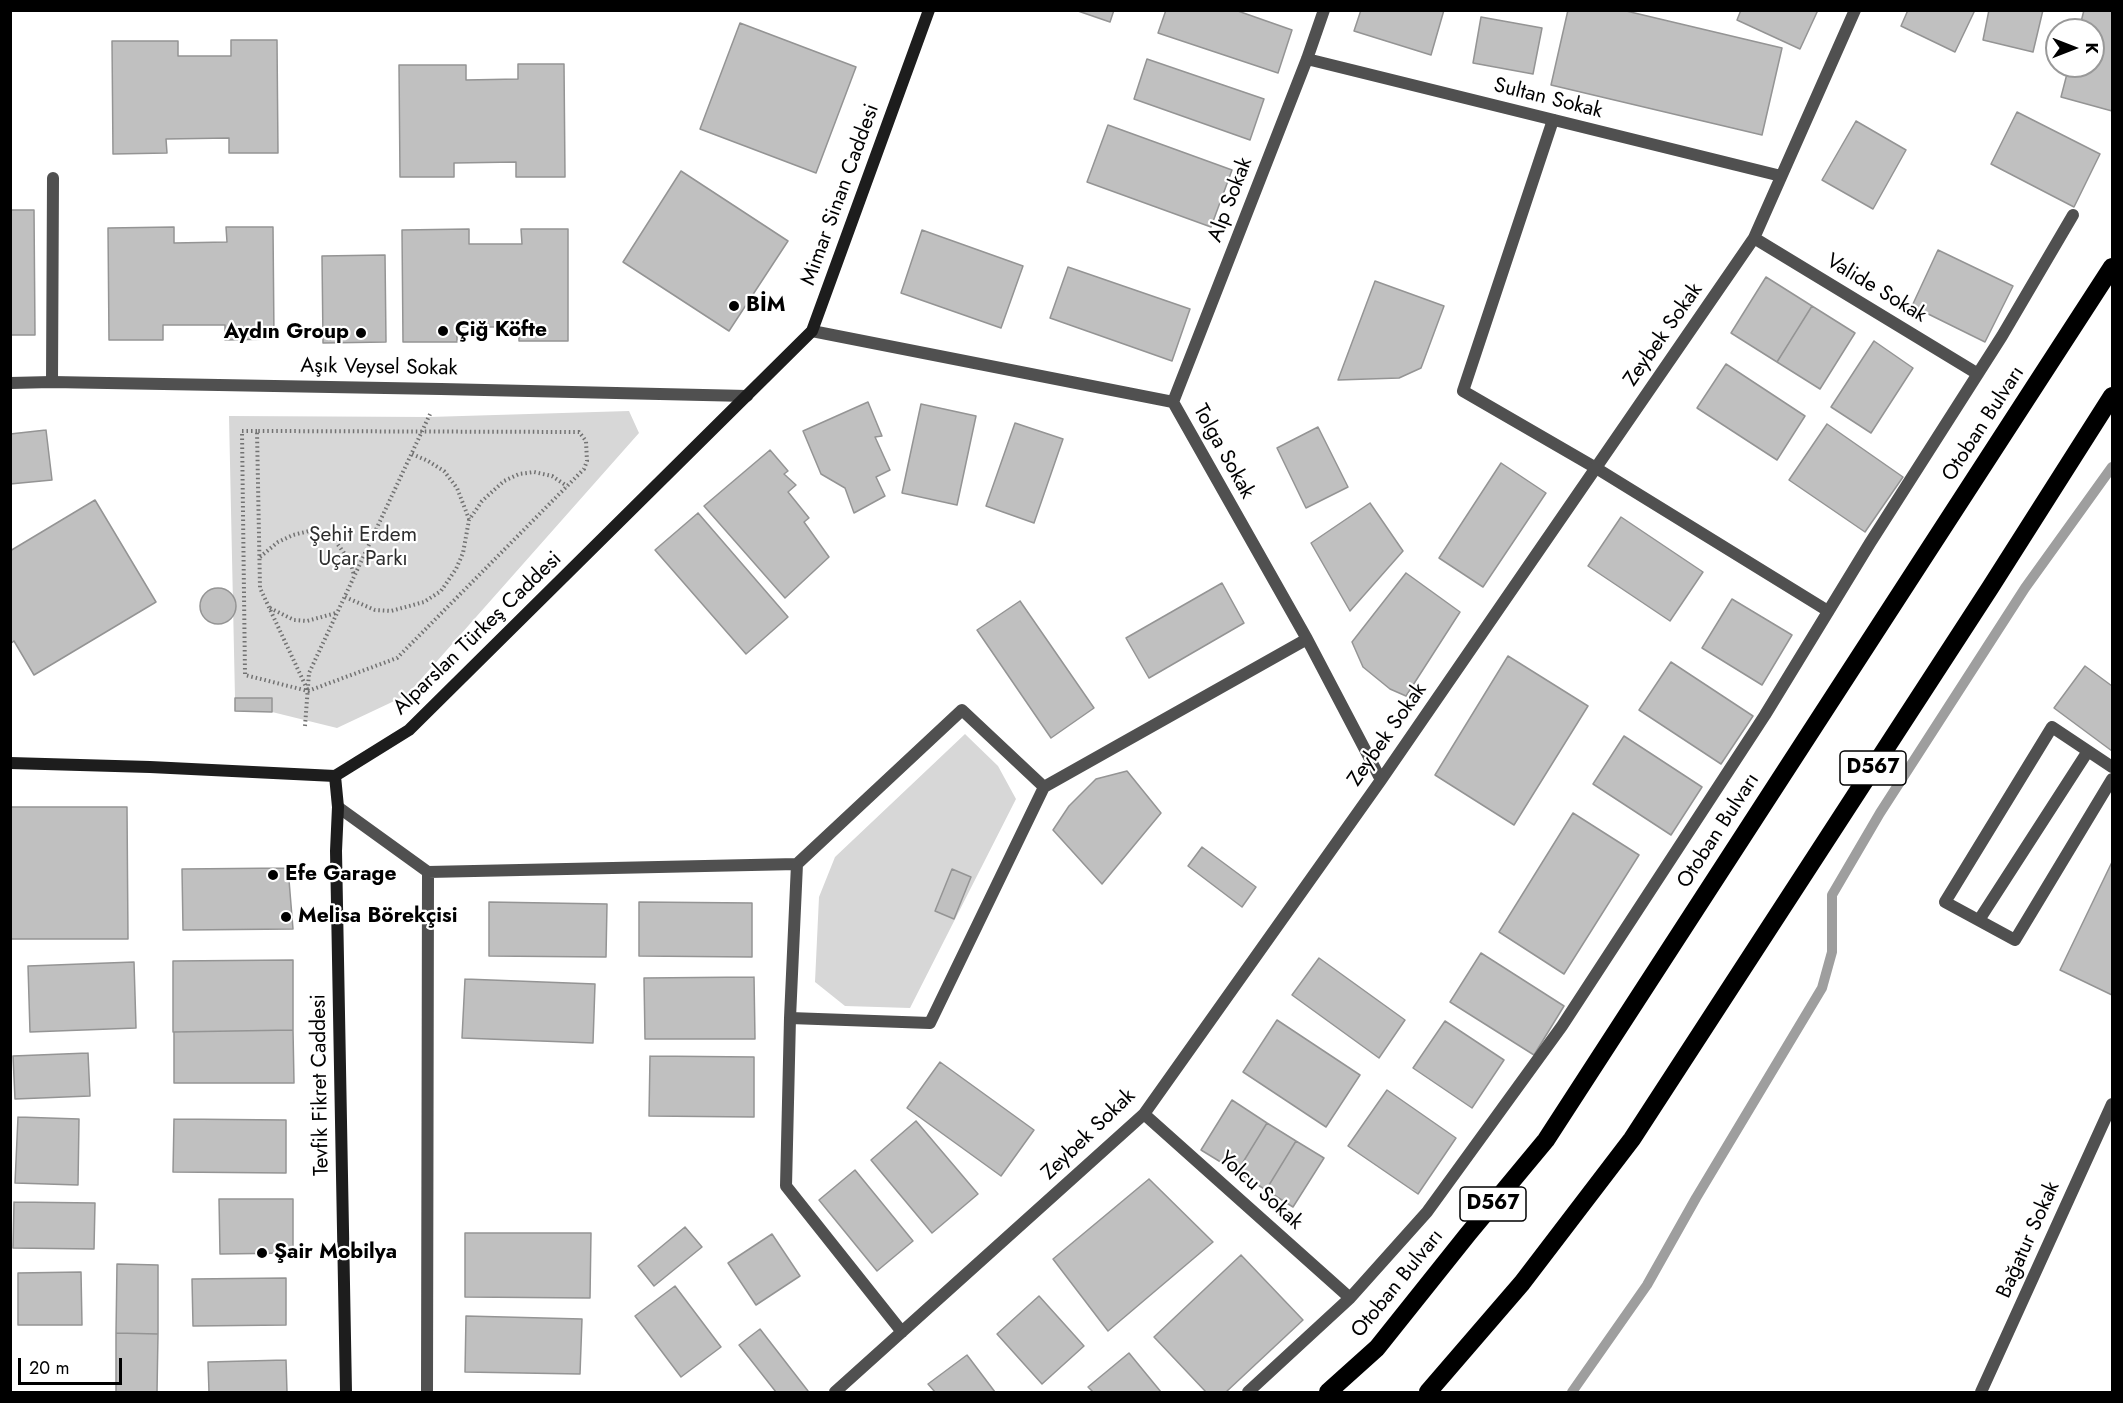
<!DOCTYPE html>
<meta charset="utf-8">
<style>
body{margin:0}
#map{position:relative;width:2123px;height:1403px;overflow:hidden;background:#fff;font-family:Jost,sans-serif}
canvas{display:block}
.frame{position:absolute;inset:0;border:12px solid #000;pointer-events:none}
.north{position:absolute;left:2045px;top:18px;width:60px;height:60px;box-sizing:border-box;background:#fff;border:2px solid #999;border-radius:50%;rotate:90deg;font-size:16px;font-weight:700;line-height:24px;text-align:center;color:#000}
.north::after{content:'';display:block;margin:auto;width:21px;height:27px;background:#000;clip-path:polygon(50% 0,100% 100%,50% 72%,0 100%)}
.scale{position:absolute;left:18px;top:1358px;width:104px;height:27px;box-sizing:border-box;border:3px solid #000;border-top:0;padding-left:8px;font-size:18px;line-height:21px;white-space:nowrap;color:#000;-webkit-text-stroke:4px #fff;paint-order:stroke}
</style>
<div id="map">
<canvas width="2123" height="1403"></canvas>
<div class="frame"></div>
<div class="north">K</div>
<div class="scale">20 m</div>
</div>
<script>
const ctx = document.querySelector('canvas').getContext('2d');
ctx.lineJoin = 'round';
function fillPath(path, color) { ctx.fillStyle = color; ctx.fill(path, 'evenodd'); }
const poly = rows => new Path2D(rows.map(r => 'M' + r).join(''));
function stroke(path, color, width, dash) { ctx.strokeStyle = color; ctx.lineWidth = width; ctx.lineCap = dash ? 'butt' : 'round'; ctx.setLineDash(dash || []); ctx.stroke(path); }
function label(font, color, halo, rows, align = 'center') {
  ctx.font = font + ' Jost,sans-serif'; ctx.lineWidth = 4.5; ctx.setLineDash([]); ctx.textBaseline = 'middle'; ctx.strokeStyle = halo; ctx.fillStyle = color; for (const [text, x, y, turn = 0] of rows) {
    ctx.save(); ctx.translate(x, y); ctx.rotate((+turn || 0) * Math.PI / 180); ctx.textAlign = isNaN(turn) ? turn : align; if (halo) ctx.strokeText(text, 0, 0); ctx.fillText(text, 0, 0); ctx.restore();
  }
}
fillPath(poly([
 [629,411,639,433,407,695,337,728,272,712,272,698,235,698,229,416,429,417],
 [965,734,998,766,1016,799,910,1008,845,1006,815,982,819,897,835,857]
]), '#d7d7d7');
stroke(poly([
 [1572,1392,1647,1285,1696,1198,1822,988,1832,952,1832,895,1880,813,2025,588,2112,467]
]), '#9e9e9e', 10);
const building = poly([
 [1075,10,1114,10,1110,22,1075,10],
 [1166,10,1235,10,1292,30,1278,73,1158,33,1166,10],
 [1361,10,1444,10,1431,55,1354,31,1361,10],
 [1568,10,1622,10,1782,48,1762,135,1551,85,1568,10],
 [1741,10,1818,10,1800,49,1737,20,1741,10],
 [1908,10,1975,10,1955,52,1901,26,1908,10],
 [1989,10,2043,10,2033,52,1983,40,1989,10],
 [2084,10,2112,10,2112,111,2061,97,2069,66,2093,66,2093,30,2079,30,2084,10],
 [1481,17,1542,28,1533,74,1473,63,1481,17],
 [740,23,856,67,816,173,700,129,740,23],
 [231,40,277,40,278,153,229,153,229,138,166,139,167,153,113,154,112,41,178,41,178,56,231,56,231,40],
 [1147,59,1264,99,1250,140,1134,99,1147,59],
 [518,64,564,64,565,177,516,177,516,162,454,163,454,177,400,177,399,65,466,65,466,80,518,79,518,64],
 [2017,112,2100,154,2074,207,1991,164,2017,112],
 [1856,121,1906,150,1873,209,1822,180,1856,121],
 [1108,125,1232,170,1211,227,1087,182,1108,125],
 [681,171,788,241,729,331,623,262,681,171],
 [10,210,34,210,35,335,10,335,10,210],
 [174,227,174,243,227,242,226,227,273,227,274,339,225,340,225,325,163,325,163,340,109,340,108,228,174,227],
 [469,229,469,244,522,244,521,229,568,229,568,341,519,341,519,327,457,327,457,342,403,342,402,230,469,229],
 [922,230,1023,266,1001,328,901,293,922,230],
 [1938,250,2013,286,1985,342,1912,306,1938,250],
 [385,255,386,342,323,343,322,256,385,255],
 [1068,267,1190,309,1172,361,1050,318,1068,267],
 [1766,277,1812,306,1777,362,1731,333,1766,277],
 [1375,281,1444,306,1421,368,1399,378,1338,380,1375,281],
 [1812,306,1855,333,1820,389,1777,362,1812,306],
 [1874,341,1913,368,1871,433,1831,407,1874,341],
 [1726,364,1805,416,1777,460,1697,408,1726,364],
 [868,402,882,436,875,437,890,470,876,477,885,496,854,513,845,488,821,474,803,431,868,402],
 [921,404,976,416,957,505,902,493,921,404],
 [1015,423,1063,439,1034,523,986,506,1015,423],
 [1827,424,1903,477,1865,532,1789,480,1827,424],
 [1318,427,1348,487,1306,508,1277,448,1318,427],
 [46,430,52,480,10,484,10,434,46,430],
 [770,450,788,471,784,474,796,485,788,492,809,518,804,522,829,557,785,598,704,506,770,450],
 [1501,463,1546,493,1483,587,1439,558,1501,463],
 [95,500,156,602,34,675,14,641,10,644,10,551,95,500],
 [1370,503,1403,551,1350,611,1311,543,1370,503],
 [698,513,788,617,746,654,655,550,698,513],
 [1621,517,1703,572,1670,621,1588,566,1621,517],
 [1406,573,1460,612,1406,696,1390,689,1363,667,1352,642,1406,573],
 [1222,583,1244,623,1149,678,1126,638,1222,583],
 '200 606a18 18 0 1 1 36 0a18 18 0 1 1-36 0Z',
 [1732,599,1792,635,1762,685,1702,648,1732,599],
 [1020,601,1094,708,1051,738,977,630,1020,601],
 [1508,656,1588,706,1514,825,1435,775,1508,656],
 [1671,662,1753,716,1721,764,1639,710,1671,662],
 [2085,666,2112,686,2112,751,2054,708,2085,666],
 [235,698,272,698,272,712,235,711,235,698],
 [1624,736,1702,787,1671,835,1593,784,1624,736],
 [1127,771,1161,813,1102,884,1053,830,1069,806,1096,779,1127,771],
 [10,807,127,807,128,939,10,939,10,807],
 [1573,813,1639,855,1564,974,1499,932,1573,813],
 [1202,847,1256,887,1242,907,1188,866,1202,847],
 [2112,862,2112,995,2060,970,2112,862],
 [288,868,293,929,183,930,182,869,288,868],
 [952,869,971,877,954,919,935,911,952,869],
 [489,902,607,904,606,957,489,956,489,902],
 [639,902,752,903,752,957,639,956,639,902],
 [1481,953,1564,1006,1534,1055,1450,1002,1481,953],
 [1319,958,1405,1020,1379,1058,1292,995,1319,958],
 [293,960,293,1030,173,1032,173,961,293,960],
 [134,962,136,1028,30,1032,28,966,134,962],
 [754,977,755,1039,645,1039,644,978,754,977],
 [465,979,595,984,593,1043,462,1038,465,979],
 [1277,1020,1360,1075,1326,1127,1243,1072,1277,1020],
 [1445,1021,1504,1060,1472,1108,1413,1068,1445,1021],
 [293,1030,294,1083,174,1083,174,1032,293,1030],
 [88,1053,90,1096,15,1099,13,1056,88,1053],
 [650,1056,754,1057,754,1117,649,1116,650,1056],
 [940,1062,1034,1130,1001,1176,907,1108,940,1062],
 [1387,1090,1456,1138,1418,1194,1348,1146,1387,1090],
 [1232,1100,1267,1123,1237,1172,1201,1150,1232,1100],
 [18,1117,79,1119,78,1185,15,1183,18,1117],
 [174,1119,286,1120,286,1173,173,1172,174,1119],
 [916,1121,978,1194,932,1233,871,1160,916,1121],
 [1267,1123,1296,1141,1266,1190,1237,1172,1267,1123],
 [1296,1141,1324,1158,1293,1207,1266,1190,1296,1141],
 [855,1170,913,1241,877,1271,819,1200,855,1170],
 [1149,1179,1213,1242,1108,1331,1053,1259,1149,1179],
 [219,1199,293,1199,293,1253,220,1254,219,1199],
 [14,1202,95,1203,94,1249,13,1248,14,1202],
 [685,1227,702,1247,654,1286,638,1266,685,1227],
 [465,1233,591,1233,590,1298,465,1297,465,1233],
 [772,1234,800,1276,756,1305,728,1263,772,1234],
 [1241,1255,1303,1320,1226,1392,1206,1392,1154,1337,1241,1255],
 [117,1264,158,1265,158,1334,116,1333,117,1264],
 [81,1272,82,1325,18,1325,18,1273,81,1272],
 [286,1278,286,1325,193,1326,192,1279,286,1278],
 [675,1286,721,1347,681,1377,635,1316,675,1286],
 [1039,1296,1084,1346,1042,1384,997,1334,1039,1296],
 [466,1316,582,1319,580,1374,465,1372,466,1316],
 [760,1329,808,1391,806,1392,776,1392,739,1345,760,1329],
 [116,1333,158,1334,157,1392,116,1392,116,1333],
 [1129,1353,1161,1392,1093,1392,1088,1387,1129,1353],
 [967,1355,995,1392,935,1392,928,1384,967,1355],
 [286,1360,287,1392,209,1392,208,1362,286,1360]
]);
fillPath(building, '#c0c0c0');
stroke(building, '#949494', 1.5);
stroke(poly([
 [257,431,242,431,245,675,308,691,397,658,584,469,587,461,586,441,579,432,257,431,260,588,308,691],
 [412,454,428,461,444,471,457,488,469,519],
 [260,557,278,542,293,535,309,531,323,533,333,538,350,561,354,575],
 [345,597,375,610,391,611,424,602,441,591,456,569,463,553,469,520,482,501,504,481,519,474,534,472,552,476,567,486],
 [270,608,294,620,307,621,336,613],
 [305,726,309,673,431,412]
]), '#727272', 4, [1.5, 3]);
stroke(poly([
 [1553,120,1463,391,1596,468,1828,611],
 [52,382,53,178],
 [2112,767,2052,727,1945,902,2015,940,2112,779],
 [1979,920,2088,751]
]), '#505050', 12);
stroke(poly([
 [1307,59,1781,176],
 [1754,238,1978,374],
 [812,331,1173,402,1307,639,1381,780],
 [10,383,52,382,441,389,747,396],
 [1173,402,1307,59,1324,10],
 [338,807,428,872,797,864,962,710,1044,787,1307,639],
 [797,864,790,1018,930,1023,1044,787],
 [790,1018,786,1186,902,1332],
 [1144,1114,1350,1298],
 [427,1392,428,872],
 [835,1392,1144,1114,1381,780,1754,238,1855,10],
 [1248,1392,1350,1298,1427,1212,1562,1026,1765,715,1870,543,2002,336,2073,215],
 [1981,1392,2112,1104]
]), '#505050', 12);
stroke(poly([
 [10,763,150,767,335,776,409,730,812,331,929,10],
 [335,776,338,807,336,851,346,1392]
]), '#1d1d1d', 12);
stroke(poly([
 [1328,1392,1377,1348,1468,1234,1546,1140,2112,267],
 [1428,1392,1522,1283,1632,1139,1990,588,2112,396]
]), '#000', 18);
for (const [x, y, r, color] of [
 [734,306,6,"#000"],
 [443,331,6,"#000"],
 [361,333,6,"#000"],
 [273,875,6,"#000"],
 [286,917,6,"#000"],
 [262,1253,6,"#000"]
]) { const dot = new Path2D(); dot.arc(x, y, r, 0, 2 * Math.PI); ctx.fillStyle = color; ctx.fill(dot); stroke(dot, '#fff', 2); }
for (const [x, y, w] of [
 [1873,768,66],
 [1493,1204,66]
]) { const box = new Path2D(); box.roundRect(x - w / 2, y - 17, w, 34, 4.5); ctx.fillStyle = '#fff'; ctx.fill(box); stroke(box, '#000', 1.5); }
label('bold 20px', '#000', null, [
 ["D567",1873,768],
 ["D567",1493,1204]
]);
label('21px', '#000', '#fff', [
 ["Sultan Sokak",1548,99,14],
 ["Mimar Sinan Caddesi",841,195,-70],
 ["Alp Sokak",1231,200,-69],
 ["Valide Sokak",1876,289,31],
 ["Zeybek Sokak",1664,335,-55],
 ["Aşık Veysel Sokak",379,368,1],
 ["Otoban Bulvarı",1984,424,-57],
 ["Tolga Sokak",1223,452,61],
 ["Alparslan Türkeş Caddesi",478,634,-44],
 ["Zeybek Sokak",1388,735,-55],
 ["Otoban Bulvarı",1719,831,-57],
 ["Tevfik Fikret Caddesi",321,1085,-91],
 ["Zeybek Sokak",1089,1135,-44],
 ["Yolcu Sokak",1260,1191,42],
 ["Bağatur Sokak",2029,1240,-66],
 ["Otoban Bulvarı",1398,1284,-51]
]);
label('bold 21px', '#000', '#fff', [
 ["BİM",746,306],
 ["Çiğ Köfte",455,331],
 ["Aydın Group",349,333,"right"],
 ["Efe Garage",285,875],
 ["Melisa Börekçisi",298,917],
 ["Şair Mobilya",274,1253]
], 'left');
label('21px', '#2e2e2e', '#fff', [
 ["Şehit Erdem",363,536],
 ["Uçar Parkı",363,560]
]);
</script>
